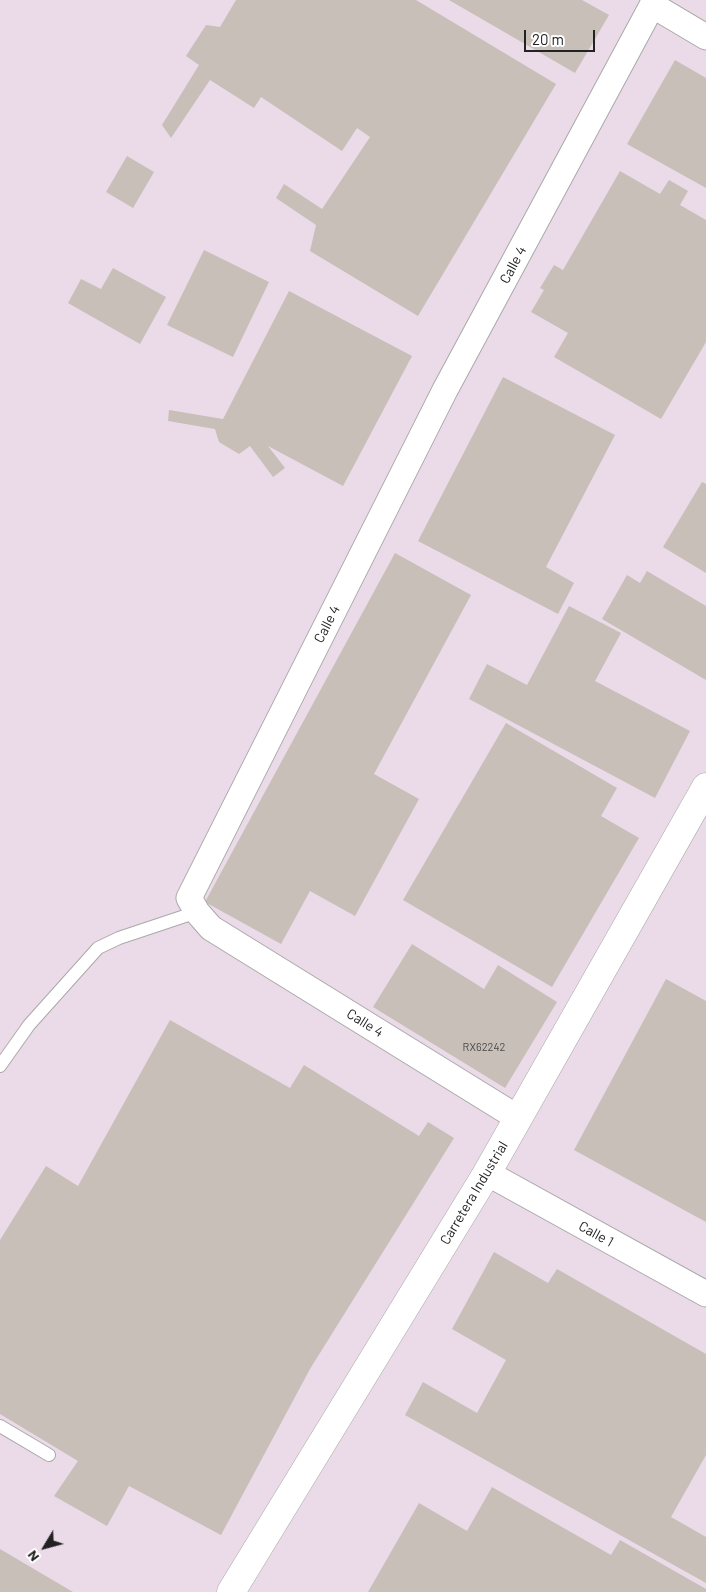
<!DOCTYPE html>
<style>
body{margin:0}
#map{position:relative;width:706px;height:1592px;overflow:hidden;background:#f2efe9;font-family:Barlow,sans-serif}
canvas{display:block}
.north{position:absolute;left:20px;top:1522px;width:50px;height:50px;-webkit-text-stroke:4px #fff;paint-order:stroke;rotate:233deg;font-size:14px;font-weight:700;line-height:20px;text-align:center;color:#222}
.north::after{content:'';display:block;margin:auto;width:18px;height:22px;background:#222;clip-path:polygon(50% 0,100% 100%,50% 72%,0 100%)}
.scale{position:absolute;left:524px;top:30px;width:71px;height:22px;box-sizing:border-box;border:2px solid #222;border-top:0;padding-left:6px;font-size:15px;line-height:18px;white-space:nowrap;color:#222;-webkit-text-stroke:4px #fff;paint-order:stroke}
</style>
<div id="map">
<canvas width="706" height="1592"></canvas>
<div class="north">N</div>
<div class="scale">20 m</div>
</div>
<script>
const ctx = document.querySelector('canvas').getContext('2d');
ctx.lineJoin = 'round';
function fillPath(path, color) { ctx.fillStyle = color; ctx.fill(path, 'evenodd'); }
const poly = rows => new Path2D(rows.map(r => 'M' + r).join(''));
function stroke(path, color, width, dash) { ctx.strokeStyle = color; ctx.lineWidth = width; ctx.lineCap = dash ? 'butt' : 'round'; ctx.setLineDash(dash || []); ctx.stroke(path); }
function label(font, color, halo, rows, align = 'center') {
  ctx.font = font + ' Barlow,sans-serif'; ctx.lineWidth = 5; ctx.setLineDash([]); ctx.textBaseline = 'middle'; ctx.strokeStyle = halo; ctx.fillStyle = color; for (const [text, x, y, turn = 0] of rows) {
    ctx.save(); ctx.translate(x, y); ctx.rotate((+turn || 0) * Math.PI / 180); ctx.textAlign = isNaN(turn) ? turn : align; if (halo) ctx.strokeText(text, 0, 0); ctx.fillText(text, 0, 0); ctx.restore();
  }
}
fillPath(poly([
 [0,0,706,0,706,1592,0,1592]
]), '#ebdbe8');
fillPath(poly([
 [236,0,416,0,556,84,418,316,310,251,316,225,276,198,284,184,322,209,370,137,357,128,342,151,261,97,254,108,210,80,171,138,162,125,199,65,186,56,206,25,220,27],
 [449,0,582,0,609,15,575,73],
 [675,60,706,78,706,188,627,144],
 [127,156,154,172,133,208,106,192],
 [620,171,660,194,669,180,688,191,680,205,706,220,706,342,661,419,554,357,568,333,531,312,544,290,540,288,554,265,563,270],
 [204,250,269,282,233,357,167,325],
 [113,268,166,297,140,344,68,303,81,279,101,289],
 [289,291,412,356,343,486,268,446,285,468,273,477,250,446,239,454,219,442,215,429,168,421,169,410,223,419],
 [503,377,615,435,546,567,574,583,558,614,418,541],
 [702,482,706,484,706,573,663,547],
 [395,553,471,595,374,774,419,799,355,916,310,891,281,944,205,902],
 [647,571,706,606,706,680,602,619,627,575,640,583],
 [569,606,621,633,595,681,690,731,655,798,469,699,487,664,527,685],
 [506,723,617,788,601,816,639,838,552,987,403,900],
 [412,944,484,989,498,965,557,1002,505,1088,373,1007],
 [666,979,706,1001,706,1222,574,1150],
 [170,1020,290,1088,304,1065,419,1136,428,1122,454,1138,310,1369,221,1535,129,1486,107,1526,54,1496,78,1461,0,1414,0,1240,46,1166,78,1186],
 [494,1252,548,1283,557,1269,706,1354,706,1455,671,1517,706,1537,706,1583,405,1415,423,1382,477,1413,506,1360,452,1329],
 [492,1487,611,1555,620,1540,706,1589,706,1592,368,1592,419,1503,467,1531],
 [0,1549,73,1592,0,1592]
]), '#c7bfb8');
const service = poly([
 [0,1066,29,1025,98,948,119,938,197,912],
 [0,1426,49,1455]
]);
const minor = poly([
 [652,5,706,37],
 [518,1118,211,928,197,912,189,898,445,390,655,0],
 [487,1173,706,1294]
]);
const tertiary = poly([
 [231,1592,487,1173,706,787]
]);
stroke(service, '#a9a9a9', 14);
stroke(minor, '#a9a9a9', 27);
stroke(tertiary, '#a9a9a9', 29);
stroke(service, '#fff', 12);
stroke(minor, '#fff', 25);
stroke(tertiary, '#fff', 28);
label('11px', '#4b4948', null, [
 ["RX62242",484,1047]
]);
label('14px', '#222', '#fff', [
 ["Calle 4",513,265,-62],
 ["Calle 4",327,624,-63],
 ["Calle 4",365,1023,32],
 ["Carretera Industrial",474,1193,-59],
 ["Calle 1",596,1234,29]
]);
</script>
